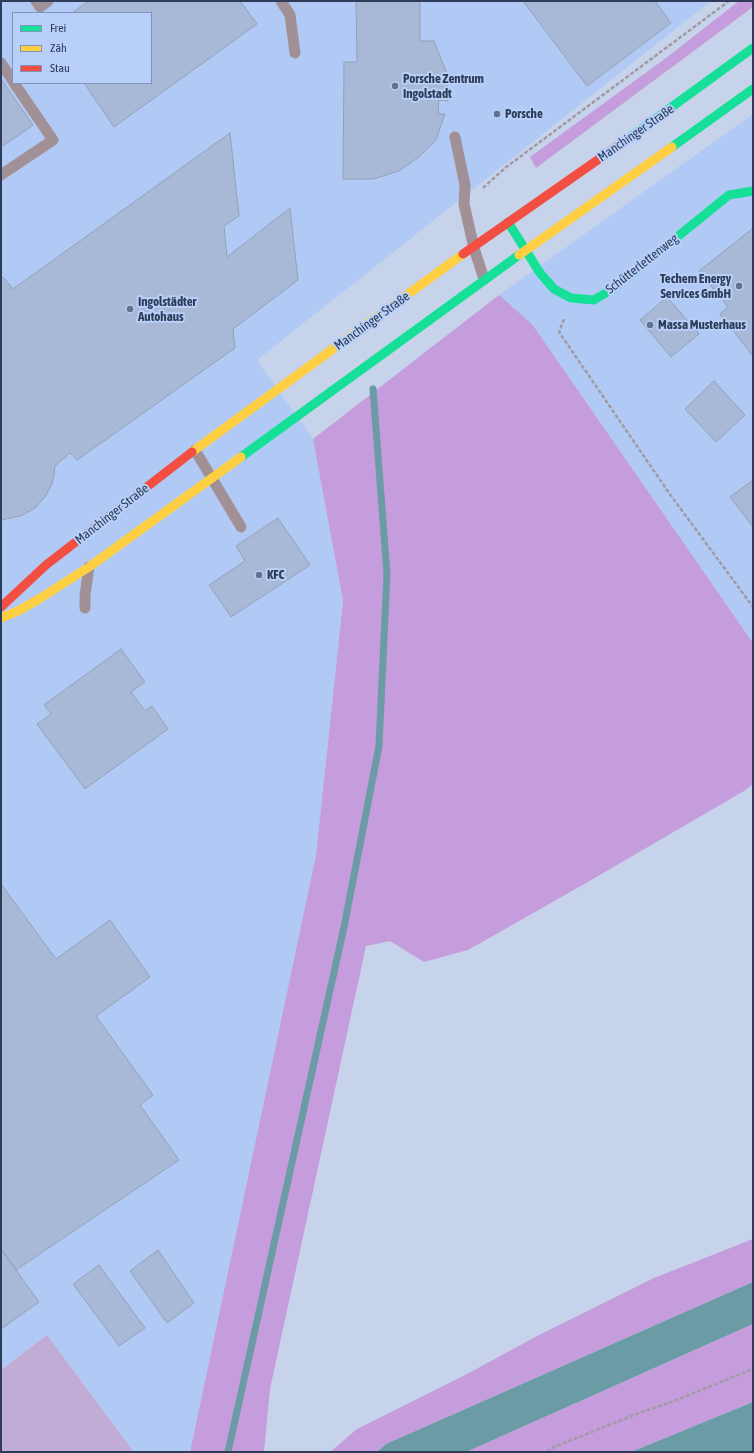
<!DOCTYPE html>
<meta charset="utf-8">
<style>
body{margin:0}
#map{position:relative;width:754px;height:1453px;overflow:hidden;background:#c6d3ea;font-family:"Asap Condensed",sans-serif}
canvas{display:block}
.frame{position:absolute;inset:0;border:2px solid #2d3d59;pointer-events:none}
.legend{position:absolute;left:12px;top:12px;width:140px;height:72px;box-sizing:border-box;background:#b7cff9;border:1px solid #8095b9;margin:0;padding:5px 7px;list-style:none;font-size:12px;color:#2d3d59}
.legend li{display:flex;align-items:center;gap:8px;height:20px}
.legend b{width:20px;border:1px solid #8095b9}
</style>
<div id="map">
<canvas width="754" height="1453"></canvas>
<div class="frame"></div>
<ul class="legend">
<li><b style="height:5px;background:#16e098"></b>Frei</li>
<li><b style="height:5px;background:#ffcf43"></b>Zäh</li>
<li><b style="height:5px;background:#f24e42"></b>Stau</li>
</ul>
</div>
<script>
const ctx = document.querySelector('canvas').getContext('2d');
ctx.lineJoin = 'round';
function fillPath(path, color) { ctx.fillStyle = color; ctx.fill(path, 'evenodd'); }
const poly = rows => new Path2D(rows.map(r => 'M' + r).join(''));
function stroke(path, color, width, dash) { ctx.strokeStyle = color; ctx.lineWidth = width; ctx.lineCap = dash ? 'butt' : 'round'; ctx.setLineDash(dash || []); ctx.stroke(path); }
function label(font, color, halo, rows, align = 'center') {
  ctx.font = font + ' "Asap Condensed",sans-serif'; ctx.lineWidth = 4; ctx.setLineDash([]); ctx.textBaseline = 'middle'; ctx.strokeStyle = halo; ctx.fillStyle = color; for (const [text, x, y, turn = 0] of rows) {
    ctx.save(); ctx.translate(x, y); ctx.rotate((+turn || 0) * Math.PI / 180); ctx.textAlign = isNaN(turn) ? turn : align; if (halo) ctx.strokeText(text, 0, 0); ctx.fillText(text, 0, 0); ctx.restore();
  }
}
fillPath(poly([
 [1,1,711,1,257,360,313,439,343,601,316,855,190,1452,134,1452,47,1335,1,1370],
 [13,13,151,13,151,83,13,83],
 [753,114,753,643,532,324,499,295]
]), '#b1caf5');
fillPath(poly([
 [47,1335,134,1452,1,1452,1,1370]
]), '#c1acd6');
fillPath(poly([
 [739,1,753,1,753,7,536,168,530,157,666,58],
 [499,295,532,324,753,643,753,784,744,791,586,883,468,950,424,962,390,941,366,946,270,1389,264,1452,190,1452,316,855,343,601,313,439],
 [753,1239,753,1282,386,1444,377,1452,330,1452,357,1429,467,1374,539,1335,654,1278],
 [753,1324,753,1402,631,1452,466,1452]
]), '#c59ddd');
fillPath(poly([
 [753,1282,753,1324,466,1452,377,1452,386,1444],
 [753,1402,753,1452,631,1452]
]), '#6b9ca5');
stroke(poly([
 [228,1452,344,927,379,746,387,574,373,389]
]), '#6b9ca5', 7);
const building = poly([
 [89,1,240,1,257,24,114,127,84,83,151,83,151,13,72,13,89,1],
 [356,1,420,1,420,41,434,41,446,71,448,101,439,100,438,114,445,114,436,140,419,157,399,171,373,179,343,179,344,62,357,62,356,1],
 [523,1,655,1,671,23,587,86,523,1],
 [1,79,33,125,3,146,1,144,1,79],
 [230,133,239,216,224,226,227,257,290,208,298,280,233,329,235,348,77,460,70,453,55,466,54,476,52,484,45,497,35,508,21,516,1,520,1,278,3,277,13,289,230,133],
 [752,229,753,230,753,356,720,314,728,307,699,271,752,229],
 [667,297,699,334,671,357,640,320,667,297],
 [714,381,745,415,716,442,685,409,714,381],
 [753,480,753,527,730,497,753,480],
 [278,518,310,565,231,617,209,585,245,561,236,546,278,518],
 [121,649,145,682,131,692,145,711,152,706,168,729,85,789,37,724,51,714,44,705,121,649],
 [1,884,56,959,110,920,150,977,96,1016,153,1095,140,1105,179,1160,16,1270,1,1249,1,884],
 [1,1249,39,1302,1,1329,1,1249],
 [158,1250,194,1303,167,1323,130,1271,158,1250],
 [99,1265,145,1328,119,1346,73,1284,99,1265]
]);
fillPath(building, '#a7b9d7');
stroke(building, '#94a1b7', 1);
stroke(poly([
 [483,188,505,168,729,1],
 [564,319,559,332,669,493,753,607],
 [547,1452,554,1447,639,1413,674,1401,753,1369]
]), '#a09aa4', 2.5, [4, 2]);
stroke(poly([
 [36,1,40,7,48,1],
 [281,1,290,15,295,53],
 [1,63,13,81],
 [455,137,465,185,464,204,474,248,484,279],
 [1,175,53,140,14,83],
 [195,450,241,527],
 [85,608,85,595,89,567]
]), '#a19197', 11);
stroke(poly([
 [629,138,753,48],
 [672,147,753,89],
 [508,222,540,273,554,289,571,298,594,300,614,288,729,195,753,191],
 [241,457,519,255]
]), '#16e098', 9);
stroke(poly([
 [519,255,672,147],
 [192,452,463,254],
 [1,618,18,611,39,599,89,567,241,457]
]), '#ffcf43', 9);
stroke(poly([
 [463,254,629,138],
 [1,607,46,565,192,452]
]), '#f24e42', 9);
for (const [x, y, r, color] of [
 [395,86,4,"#63728c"],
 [497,114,4,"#63728c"],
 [739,286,4,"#63728c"],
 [130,309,4,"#63728c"],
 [650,325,4,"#63728c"],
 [259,575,4,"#63728c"]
]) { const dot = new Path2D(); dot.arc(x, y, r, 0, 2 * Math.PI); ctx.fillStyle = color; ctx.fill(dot); stroke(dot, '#b7cff9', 1.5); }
label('bold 13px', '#2d3d59', '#b7cff9', [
 ["Porsche Zentrum",403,79],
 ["Ingolstadt",403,94],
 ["Porsche",505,114],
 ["Techem Energy",731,279,"right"],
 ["Services GmbH",731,294,"right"],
 ["Ingolstädter",138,302],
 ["Autohaus",138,317],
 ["Massa Musterhaus",658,325],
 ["KFC",267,575]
], 'left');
label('13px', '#2d3d59', '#b7cff9', [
 ["Manchinger Straße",636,133,-35],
 ["Schütterlettenweg",642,264,-38],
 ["Manchinger Straße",372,321,-36],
 ["Manchinger Straße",112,514,-38]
]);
</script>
